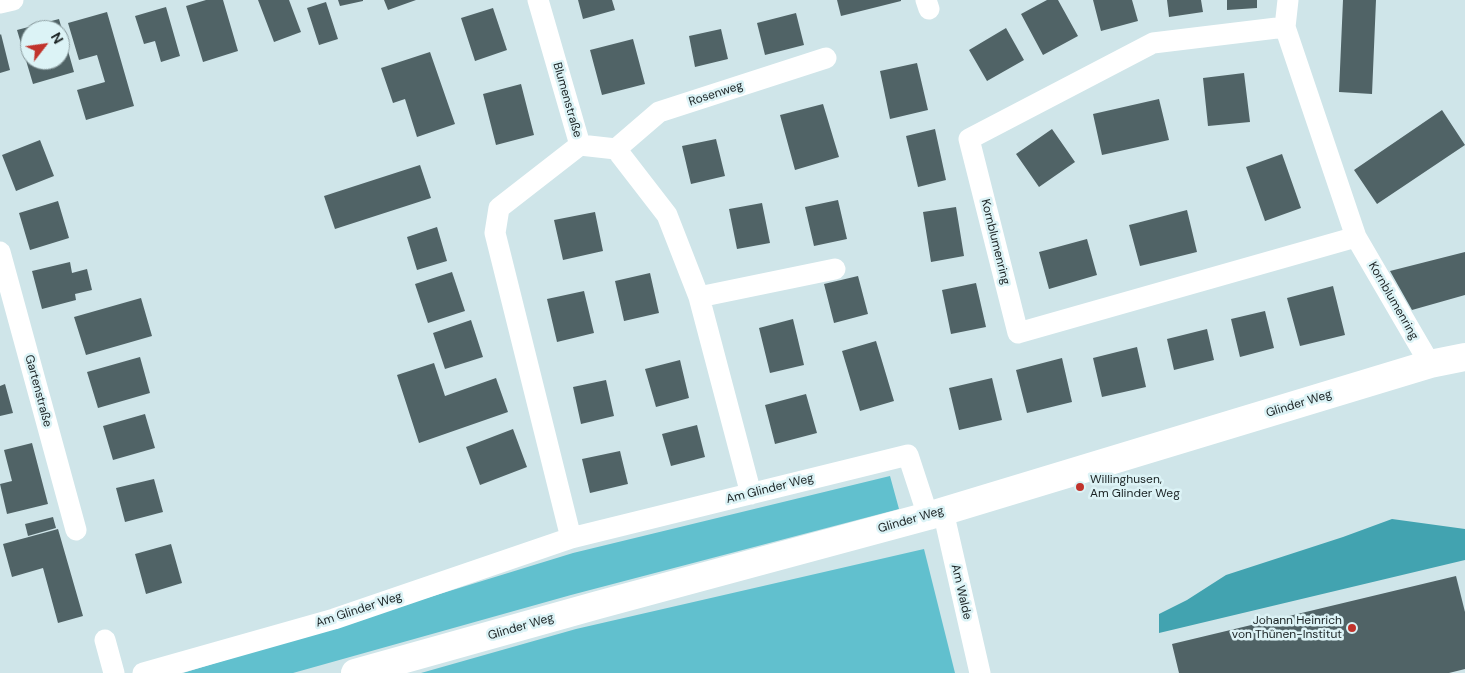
<!DOCTYPE html>
<meta charset="utf-8">
<style>
body{margin:0}
#map{position:relative;width:1465px;height:673px;overflow:hidden;background:#cfe5e9;font-family:"DM Sans",sans-serif}
canvas{display:block}
.north{position:absolute;left:20px;top:20px;width:50px;height:50px;box-sizing:border-box;background:#dcf3f6;border:1px solid #8e9fa2;border-radius:50%;rotate:60deg;font-size:14px;font-weight:700;line-height:20px;text-align:center;color:#1a2223}
.north::after{content:'';display:block;margin:auto;width:18px;height:22px;background:#c1332c;clip-path:polygon(50% 0,100% 100%,50% 72%,0 100%)}
</style>
<div id="map">
<canvas width="1465" height="673"></canvas>
<div class="north">N</div>
</div>
<script>
const ctx = document.querySelector('canvas').getContext('2d');
ctx.lineJoin = 'round';
function fillPath(path, color) { ctx.fillStyle = color; ctx.fill(path, 'evenodd'); }
const poly = rows => new Path2D(rows.map(r => 'M' + r).join(''));
function stroke(path, color, width, dash) { ctx.strokeStyle = color; ctx.lineWidth = width; ctx.lineCap = dash ? 'butt' : 'round'; ctx.setLineDash(dash || []); ctx.stroke(path); }
function label(font, color, halo, rows, align = 'center') {
  ctx.font = font + ' "DM Sans",sans-serif'; ctx.lineWidth = 5; ctx.setLineDash([]); ctx.textBaseline = 'middle'; ctx.strokeStyle = halo; ctx.fillStyle = color; for (const [text, x, y, turn = 0] of rows) {
    ctx.save(); ctx.translate(x, y); ctx.rotate((+turn || 0) * Math.PI / 180); ctx.textAlign = isNaN(turn) ? turn : align; if (halo) ctx.strokeText(text, 0, 0); ctx.fillText(text, 0, 0); ctx.restore();
  }
}
fillPath(poly([
 [890,476,899,509,571,595,293,673,183,673,573,553],
 [924,549,955,673,421,673,576,629]
]), '#61c0ce');
fillPath(poly([
 [1392,519,1465,529,1465,560,1159,633,1159,614,1187,600,1226,575,1343,537]
]), '#42a3b0');
fillPath(poly([
 [206,0,223,0,238,51,203,62,186,6],
 [258,0,289,0,301,32,274,42],
 [338,0,363,0,363,1,340,6],
 [384,0,416,0,388,10],
 [578,0,612,0,615,10,583,19],
 [837,0,901,0,901,1,841,16],
 [1047,0,1058,0,1078,36,1043,55,1021,14],
 [1093,0,1132,0,1138,21,1101,31],
 [1167,0,1201,0,1203,12,1169,17],
 [1227,0,1257,0,1257,8,1227,10],
 [1343,0,1376,0,1372,94,1339,92],
 [326,2,338,39,319,45,307,8],
 [166,7,180,56,161,62,155,41,144,44,135,16],
 [493,8,507,50,475,61,461,18],
 [107,12,134,106,86,120,77,90,105,82,97,55,79,60,68,23],
 [796,13,804,45,765,55,757,23],
 [59,19,74,72,33,84,17,30],
 [30,30,60,30,60,60,30,60],
 [1006,28,1024,60,987,81,969,50],
 [721,29,728,59,695,67,689,36],
 [1,34,10,70,0,73,0,35],
 [633,39,645,84,602,95,590,50],
 [430,52,455,124,417,137,405,99,393,103,381,68],
 [917,63,928,110,890,119,880,71],
 [1244,73,1250,122,1208,126,1203,78],
 [521,84,534,135,496,145,483,94],
 [1159,99,1169,140,1102,155,1093,114],
 [823,104,839,157,795,170,780,115],
 [1442,110,1465,145,1377,204,1354,170],
 [935,129,946,180,918,187,906,136],
 [1052,129,1075,162,1039,187,1016,154],
 [716,139,725,176,691,184,682,146],
 [40,140,54,176,16,191,2,155],
 [1282,154,1301,208,1265,221,1246,167],
 [420,165,431,198,335,229,324,196],
 [838,200,847,239,814,246,805,207],
 [58,201,69,238,30,250,19,213],
 [762,203,770,243,737,249,729,209],
 [956,207,964,256,931,262,923,212],
 [1187,210,1197,252,1140,266,1129,225],
 [595,212,603,251,563,260,554,220],
 [437,227,447,261,417,270,407,237],
 [1087,239,1097,275,1049,289,1039,252],
 [1465,252,1465,295,1412,310,1390,271],
 [70,262,72,273,87,269,92,290,75,294,76,300,42,309,32,271],
 [452,272,465,311,428,323,415,284],
 [650,273,659,313,624,321,615,281],
 [858,276,868,314,834,323,824,284],
 [976,283,986,327,951,334,942,290],
 [1333,286,1345,335,1300,346,1287,298],
 [584,291,594,333,557,342,547,299],
 [141,298,152,336,86,355,74,317],
 [1265,311,1274,348,1240,357,1231,319],
 [793,319,804,365,770,373,759,328],
 [471,320,483,357,445,369,433,333],
 [1207,329,1214,360,1174,370,1167,339],
 [876,341,894,401,860,411,842,351],
 [1137,347,1146,387,1102,397,1093,358],
 [140,357,150,393,98,408,87,372],
 [1062,358,1072,402,1027,413,1016,370],
 [680,360,689,398,656,407,645,369],
 [434,363,445,396,496,378,508,412,419,443,397,375],
 [992,378,1002,420,959,430,949,388],
 [606,380,614,416,581,424,573,387],
 [5,384,13,413,0,416,0,386],
 [806,394,817,433,775,444,765,405],
 [145,414,155,448,113,460,103,426],
 [697,425,705,457,671,466,662,434],
 [513,429,527,467,480,485,466,447],
 [32,443,48,504,7,514,0,484,12,481,4,450],
 [620,451,628,484,590,493,582,459],
 [154,479,163,512,125,522,116,488],
 [53,517,56,528,28,536,25,524],
 [58,529,83,616,58,623,43,568,12,577,3,544],
 [171,544,182,583,146,594,135,554],
 [1456,576,1465,612,1465,669,1449,673,1179,673,1172,644]
]), '#506366');
stroke(poly([
 [538,0,580,145,616,149,667,215,699,297,751,494],
 [926,0,929,9],
 [0,3,13,0],
 [1285,27,1153,43,969,139,1018,333,1356,237,1285,27,1288,0],
 [616,149,659,112,826,58],
 [1356,237,1430,364],
 [0,252,76,530],
 [699,297,835,269],
 [943,511,980,673],
 [571,538,495,233,499,208,580,145],
 [105,640,114,673],
 [143,673,334,619,571,538,908,455,928,516]
]), '#fff', 21);
stroke(poly([
 [355,673,598,605,928,516,1430,364,1465,357]
]), '#fff', 28);
for (const [x, y, r, color] of [
 [1080,487,5,"#c1332c"],
 [1352,628,5,"#c1332c"]
]) { const dot = new Path2D(); dot.arc(x, y, r, 0, 2 * Math.PI); ctx.fillStyle = color; ctx.fill(dot); stroke(dot, '#dcf3f6', 2); }
label('12px', '#1a2223', '#dcf3f6', [
 ["Rosenweg",716,94,-18],
 ["Blumenstraße",567,100,74],
 ["Kornblumenring",995,242,76],
 ["Kornblumenring",1393,301,60],
 ["Gartenstraße",38,391,75],
 ["Glinder Weg",1299,404,-17],
 ["Am Glinder Weg",770,489,-14],
 ["Glinder Weg",911,520,-16],
 ["Am Walde",961,592,77],
 ["Am Glinder Weg",359,610,-18],
 ["Glinder Weg",521,627,-16]
]);
label('12px', '#1a2223', '#dcf3f6', [
 ["Willinghusen,",1090,480],
 ["Am Glinder Weg",1090,494],
 ["Johann Heinrich",1342,621,"right"],
 ["von Thünen-Institut",1342,635,"right"]
], 'left');
</script>
